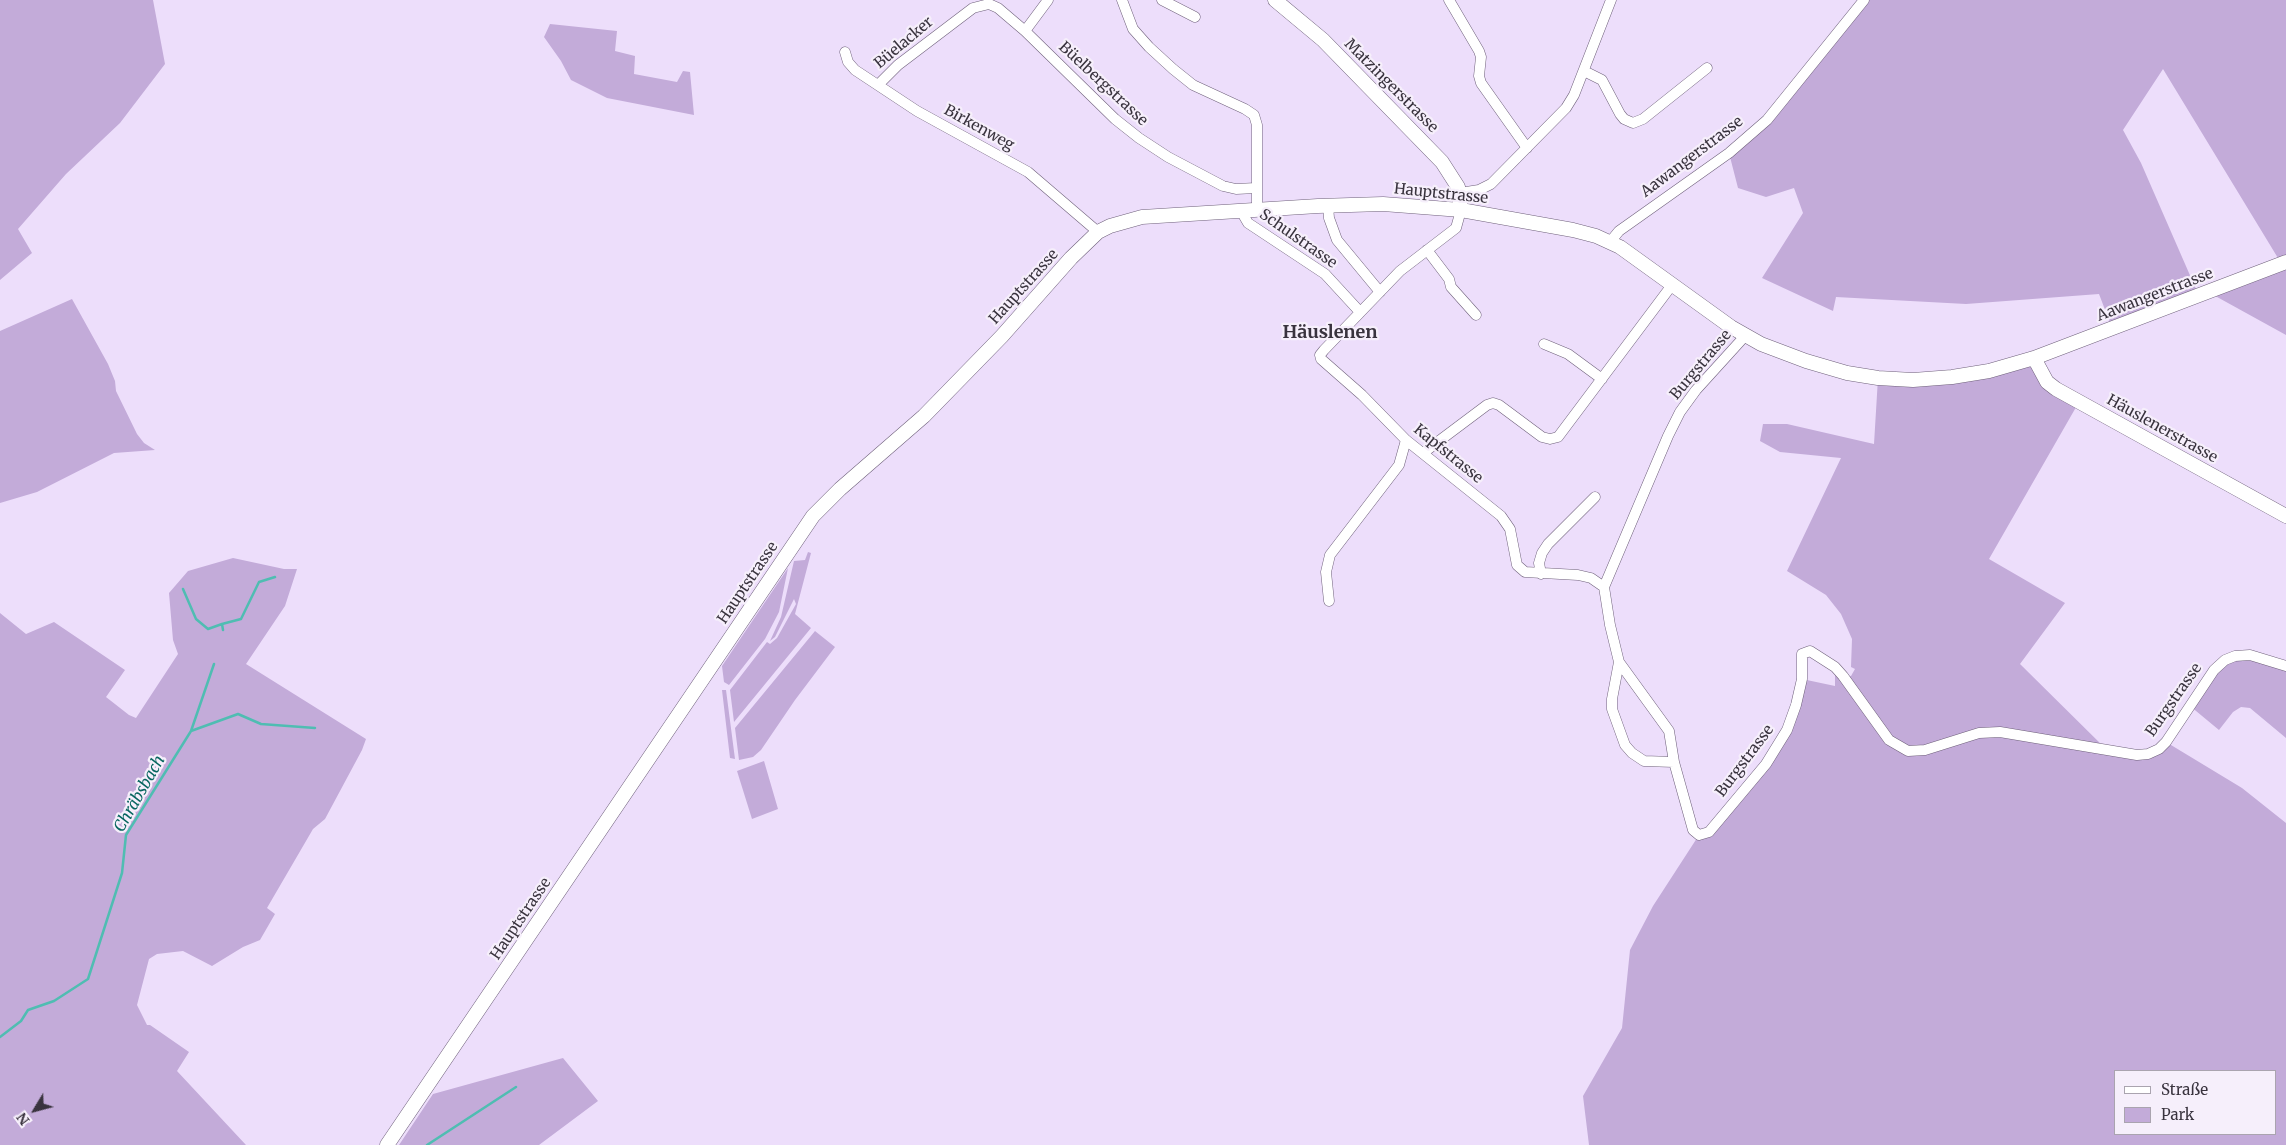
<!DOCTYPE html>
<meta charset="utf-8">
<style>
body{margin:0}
#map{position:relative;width:2286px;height:1145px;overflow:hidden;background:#eddefb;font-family:Merriweather,serif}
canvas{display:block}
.legend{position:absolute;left:2114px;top:1070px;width:162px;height:65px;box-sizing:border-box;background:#f6effb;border:1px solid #aaa4af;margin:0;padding:6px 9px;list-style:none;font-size:15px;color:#39333e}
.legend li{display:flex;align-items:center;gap:10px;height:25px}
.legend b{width:25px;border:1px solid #aaa4af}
.north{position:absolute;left:10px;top:1085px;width:50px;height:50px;-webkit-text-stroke:4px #f6effb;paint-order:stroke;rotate:233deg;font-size:14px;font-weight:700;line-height:20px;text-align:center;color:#39333e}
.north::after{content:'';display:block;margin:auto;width:18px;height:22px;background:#39333e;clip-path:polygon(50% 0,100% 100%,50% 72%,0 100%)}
</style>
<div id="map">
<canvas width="2286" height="1145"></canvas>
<ul class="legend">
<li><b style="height:6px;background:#fff"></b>Straße</li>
<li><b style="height:14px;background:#c3abd9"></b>Park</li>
</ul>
<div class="north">N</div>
</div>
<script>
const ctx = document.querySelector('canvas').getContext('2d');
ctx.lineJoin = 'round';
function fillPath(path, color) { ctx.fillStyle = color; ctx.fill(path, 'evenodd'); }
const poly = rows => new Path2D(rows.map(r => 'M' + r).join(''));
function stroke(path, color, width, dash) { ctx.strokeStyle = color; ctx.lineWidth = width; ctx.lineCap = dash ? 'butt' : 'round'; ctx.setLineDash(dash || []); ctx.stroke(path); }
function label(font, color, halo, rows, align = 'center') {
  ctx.font = font + ' Merriweather,serif'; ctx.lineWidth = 4.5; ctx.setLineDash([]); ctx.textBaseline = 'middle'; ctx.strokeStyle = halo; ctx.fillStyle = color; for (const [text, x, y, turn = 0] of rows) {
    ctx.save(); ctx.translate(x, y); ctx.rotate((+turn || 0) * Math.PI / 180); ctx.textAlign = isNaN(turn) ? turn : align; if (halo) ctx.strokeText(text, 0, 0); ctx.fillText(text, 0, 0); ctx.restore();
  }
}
fillPath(poly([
 [0,0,153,0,165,64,120,123,66,174,18,229,32,253,0,280],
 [1864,0,2286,0,2286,335,2208,292,2281,263,2163,69,2123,130,2141,163,2199,296,2112,328,2099,294,1966,304,1836,297,1833,311,1762,278,1803,213,1794,188,1766,197,1738,188,1729,153,1750,136],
 [550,24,617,31,615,51,635,56,634,74,677,82,683,71,690,72,694,115,607,98,571,80,561,61,544,37],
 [72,299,108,364,115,381,116,391,137,434,144,443,155,450,114,453,37,492,0,503,0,331],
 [2034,358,2039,367,2079,402,1989,559,2065,603,2020,664,2107,750,2137,755,2166,742,2242,788,2286,823,2286,1145,1589,1145,1583,1096,1622,1028,1630,950,1653,906,1699,835,1709,832,1787,729,1802,679,1835,686,1835,667,1843,676,1851,676,1855,669,1851,667,1852,639,1841,614,1826,595,1787,571,1841,458,1780,452,1760,441,1763,424,1787,424,1874,444,1878,378,1913,380],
 [2115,1071,2275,1071,2275,1134,2115,1134],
 [808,552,811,553,795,614,811,628,734,722,730,690,767,642,770,644,777,638,796,604,794,599,775,637,770,641,781,617,794,561,805,560],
 [233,558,284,569,297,569,285,606,246,664,366,739,362,750,325,819,313,829,267,908,275,914,260,940,243,947,212,966,183,951,157,954,149,959,137,1005,147,1025,150,1025,189,1052,177,1071,246,1145,0,1145,0,613,26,634,54,622,125,670,106,697,129,715,136,718,178,654,173,640,169,593,188,571],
 [788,568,779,612,765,639,729,685,724,682,722,666],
 [815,631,835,647,795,700,761,750,753,757,739,760,735,728],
 [2235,656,2286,666,2286,738,2250,708,2241,707,2233,712,2219,730,2190,706,2214,670],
 [722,690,726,690,735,759,730,758],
 [764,761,778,809,752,819,737,771],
 [563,1058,598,1101,539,1145,399,1145,433,1094]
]), '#c3abd9');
stroke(poly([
 [183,589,196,619,208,629,222,624,223,630],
 [222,624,241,619,259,582,275,577],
 [191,731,214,664],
 [0,1037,21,1021,28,1010,54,1001,88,979,122,873,126,835,191,731,238,714,261,724,315,728],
 [427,1145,516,1087]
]), '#4fbdb2', 2.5);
const minor = poly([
 [1048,0,1025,31,1115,119,1139,138,1168,157,1223,186,1236,189,1256,188],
 [1122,0,1133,29,1149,47,1173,69,1193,85,1245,109,1254,115,1257,125,1257,210],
 [1162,0,1195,17],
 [1449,0,1479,51,1481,57,1479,76,1481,83,1527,148],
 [845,52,848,62,855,70,917,111,1028,172,1098,232],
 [1584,71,1602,80,1620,114,1624,119,1633,123,1643,119,1707,68],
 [878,85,898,65,973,8,989,4,998,8,1025,31],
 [1460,193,1479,190,1491,184,1566,108,1574,95,1611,0],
 [1328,206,1329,218,1337,240,1380,292],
 [1461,210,1456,228,1400,271,1324,350,1320,355,1321,359,1362,395,1406,440,1501,516,1510,529,1517,565,1525,572,1578,575,1591,578,1604,587],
 [1241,211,1248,223,1325,274,1360,312],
 [1610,242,1619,231,1729,153,1767,120,1864,0],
 [1427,250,1449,279,1451,287,1476,315],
 [1745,336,1696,390,1680,412,1668,436,1604,587,1610,625,1619,662,1669,731,1674,762,1693,830,1699,835,1709,832,1766,764,1787,730,1796,705,1802,679,1802,654,1810,651,1835,667,1843,676,1889,740,1908,751,1925,750,1979,733,2000,732,2137,755,2148,754,2159,749,2166,742,2214,670,2225,660,2235,656,2250,655,2286,666],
 [1544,344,1568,354,1602,379],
 [1423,453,1487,405,1493,403,1499,405,1542,437,1550,439,1558,437,1672,285],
 [1541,574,1539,563,1542,553,1548,544,1595,497],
 [1329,601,1326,572,1330,555,1399,465,1406,440],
 [1619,662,1612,699,1612,709,1625,745,1632,753,1644,761,1674,762]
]);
const tertiary = poly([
 [1275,0,1323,40,1442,162,1458,187,1461,210],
 [2034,358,2047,382,2056,389,2286,516],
 [387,1145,813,516,840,489,924,416,1002,336,1071,258,1098,232,1110,226,1142,217,1318,206,1383,204,1461,210,1573,230,1596,236,1620,247,1731,327,1761,344,1806,361,1847,373,1878,378,1913,380,1952,377,1989,371,2034,358,2286,262]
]);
stroke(minor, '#6f617b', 11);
stroke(tertiary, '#6f617b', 15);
stroke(minor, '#fff', 10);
stroke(tertiary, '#fff', 14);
label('15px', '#39333e', '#f6effb', [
 ["Büelacker",904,43,-40],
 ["Büelbergstrasse",1103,84,43],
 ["Matzingerstrasse",1391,86,45],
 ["Birkenweg",979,128,29],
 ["Aawangerstrasse",1692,157,-37],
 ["Hauptstrasse",1441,194,6],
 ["Schulstrasse",1298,239,35],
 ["Hauptstrasse",1024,287,-48],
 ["Aawangerstrasse",2155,295,-21],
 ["Burgstrasse",1701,365,-50],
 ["Häuslenerstrasse",2162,429,29],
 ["Kapfstrasse",1448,454,39],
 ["Hauptstrasse",748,583,-56],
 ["Burgstrasse",2174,700,-55],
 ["Burgstrasse",1745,761,-53],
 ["Hauptstrasse",521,919,-56]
]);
label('italic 16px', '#07665f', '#f6effb', [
 ["Chräbsbach",140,794,-60]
]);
label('bold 18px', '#39333e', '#f6effb', [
 ["Häuslenen",1330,333]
]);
</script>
